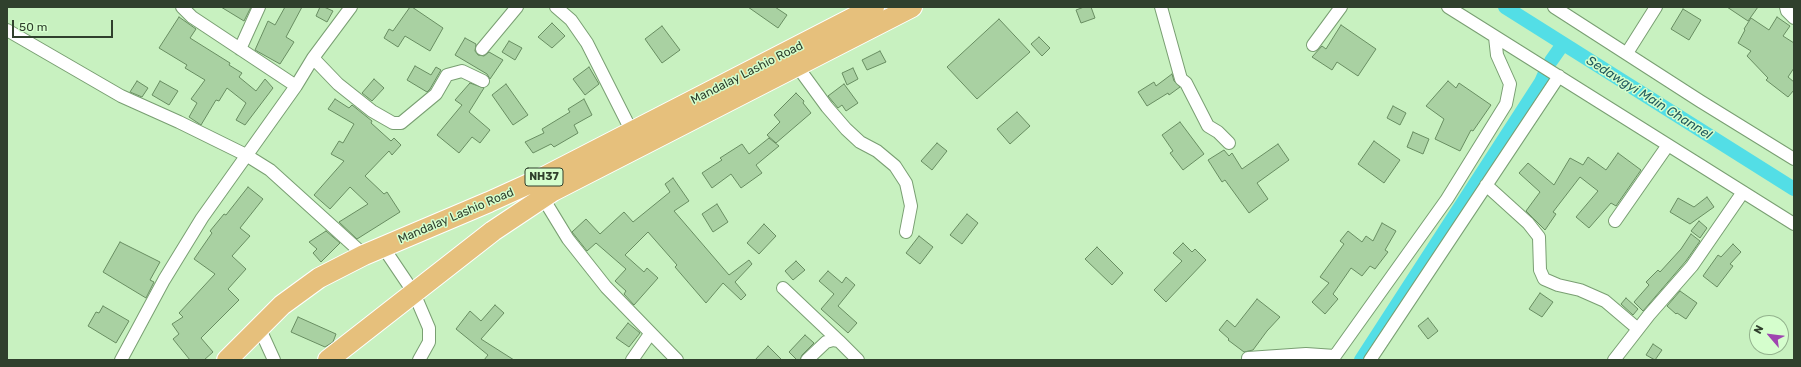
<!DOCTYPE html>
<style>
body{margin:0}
#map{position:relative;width:1801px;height:367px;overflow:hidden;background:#c8f1c0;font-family:Rubik,sans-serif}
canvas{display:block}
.frame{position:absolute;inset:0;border:8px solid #30402d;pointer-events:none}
.north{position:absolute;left:1749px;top:315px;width:40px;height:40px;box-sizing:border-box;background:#d5fecd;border:1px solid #93b28d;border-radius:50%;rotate:298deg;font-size:11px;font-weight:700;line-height:16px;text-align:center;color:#30402d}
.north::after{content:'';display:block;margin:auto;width:14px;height:18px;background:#9f45b0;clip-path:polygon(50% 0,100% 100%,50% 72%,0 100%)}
.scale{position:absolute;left:12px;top:20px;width:101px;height:18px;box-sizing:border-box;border:2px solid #30402d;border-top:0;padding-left:5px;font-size:12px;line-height:14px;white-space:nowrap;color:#30402d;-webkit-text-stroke:3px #d5fecd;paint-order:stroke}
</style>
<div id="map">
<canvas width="1801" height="367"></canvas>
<div class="frame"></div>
<div class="north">N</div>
<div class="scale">50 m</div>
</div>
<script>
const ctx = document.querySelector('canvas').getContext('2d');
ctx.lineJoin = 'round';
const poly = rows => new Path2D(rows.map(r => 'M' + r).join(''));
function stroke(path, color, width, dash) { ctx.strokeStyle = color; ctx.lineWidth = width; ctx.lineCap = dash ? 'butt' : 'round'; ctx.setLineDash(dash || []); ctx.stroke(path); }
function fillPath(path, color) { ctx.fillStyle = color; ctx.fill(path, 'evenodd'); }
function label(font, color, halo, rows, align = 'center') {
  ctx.font = font + ' Rubik,sans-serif'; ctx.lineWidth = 3; ctx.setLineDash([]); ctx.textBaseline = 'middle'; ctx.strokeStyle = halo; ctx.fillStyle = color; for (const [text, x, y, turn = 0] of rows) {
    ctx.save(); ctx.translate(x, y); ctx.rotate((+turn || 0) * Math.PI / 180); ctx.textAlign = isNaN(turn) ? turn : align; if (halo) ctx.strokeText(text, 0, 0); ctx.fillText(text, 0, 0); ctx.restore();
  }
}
stroke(poly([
 [1505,7,1794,189],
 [1551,61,1563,44],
 [1361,360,1541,82,1545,73]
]), '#53dee6', 14);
const building = poly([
 [221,7,251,7,244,21,221,7],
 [285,7,302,7,286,37,294,42,280,64,255,50,268,21,275,25,285,7],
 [320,7,324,7,333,11,327,22,316,16,320,7],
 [410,7,412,7,443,28,430,51,405,36,398,47,384,38,389,29,393,31,410,7],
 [748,7,775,7,787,15,778,28,748,7],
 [1084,7,1091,7,1095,18,1081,23,1076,10,1084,7],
 [1727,7,1758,7,1748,21,1727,7],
 [1683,9,1701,20,1689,40,1671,29,1683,9],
 [179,17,196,29,190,38,230,63,229,65,242,73,239,77,256,91,265,79,273,88,245,125,236,120,246,103,227,88,219,101,216,100,201,125,189,117,197,103,191,99,205,80,185,68,187,65,159,48,179,17],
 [1777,17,1790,26,1783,36,1794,43,1794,68,1788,77,1794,82,1794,90,1788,97,1766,80,1768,78,1747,56,1751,51,1738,43,1745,30,1744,29,1751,18,1769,30,1777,17],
 [999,19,1030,52,977,99,947,67,999,19],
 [552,23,565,36,552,48,538,37,552,23],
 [1341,25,1376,49,1358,76,1337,62,1332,70,1312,57,1322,46,1326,49,1341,25],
 [662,26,680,50,662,63,645,39,662,26],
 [1039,37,1050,48,1042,56,1031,44,1039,37],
 [465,38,476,44,475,51,478,55,484,56,489,52,503,60,490,79,487,74,455,55,465,38],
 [509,41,522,48,515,60,502,52,509,41],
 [880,51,886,62,867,70,862,60,880,51],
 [415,66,431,75,436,67,441,70,430,89,427,92,407,80,415,66],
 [589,67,599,84,585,95,573,79,589,67],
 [853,68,858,79,847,85,842,73,853,68],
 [1172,74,1174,81,1180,87,1169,95,1168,93,1147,106,1138,92,1154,82,1156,86,1172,74],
 [374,79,384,88,372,101,362,93,374,79],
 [137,81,148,88,142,97,130,92,137,81],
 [160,81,178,91,169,105,152,95,160,81],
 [1448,81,1456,88,1459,83,1491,105,1473,131,1471,130,1460,151,1435,139,1444,119,1426,106,1448,81],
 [470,83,484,88,469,112,490,130,480,143,472,137,459,153,437,135,462,105,455,100,470,83],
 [506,84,528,115,513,125,492,95,506,84],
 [844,84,858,103,846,111,842,105,838,108,828,96,844,84],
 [796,93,804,101,803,103,811,113,776,143,767,135,780,122,774,115,796,93],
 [335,99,349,108,352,105,372,121,371,123,391,141,394,138,401,145,392,155,389,151,365,176,384,194,387,192,400,212,357,239,339,222,368,204,350,187,330,209,314,195,344,161,331,154,339,141,343,143,354,124,328,109,335,99],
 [584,99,592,115,574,125,578,133,554,147,551,144,533,153,525,142,544,133,542,129,570,112,568,109,584,99],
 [1393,106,1406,113,1400,125,1387,118,1393,106],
 [1017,112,1030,126,1010,144,997,129,1017,112],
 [1180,122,1204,154,1183,170,1170,153,1173,151,1162,135,1180,122],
 [1413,132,1429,139,1423,154,1407,147,1413,132],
 [769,138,779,146,756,165,762,173,741,188,731,174,712,188,702,173,722,160,720,158,742,144,749,154,769,138],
 [1374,141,1400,160,1384,183,1358,164,1374,141],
 [937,143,947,151,932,170,921,161,937,143],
 [1278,144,1289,160,1257,183,1268,199,1249,213,1225,180,1222,182,1208,160,1224,150,1229,156,1232,153,1242,169,1278,144],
 [1618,153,1641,170,1616,206,1611,203,1589,228,1576,217,1598,191,1580,177,1553,212,1556,214,1545,230,1526,211,1540,192,1519,173,1528,163,1554,185,1570,158,1583,165,1588,157,1606,170,1618,153],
 [673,178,689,201,674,211,729,275,749,260,752,264,735,282,746,295,741,300,723,283,706,303,675,267,677,265,648,232,625,255,644,272,647,268,658,278,634,305,624,294,626,291,615,281,626,269,596,243,587,251,572,232,586,219,600,234,624,212,633,222,670,192,665,184,673,178],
 [248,187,263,199,240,228,250,236,232,256,246,269,228,289,239,300,201,338,213,352,204,360,190,360,173,339,179,334,172,324,183,317,179,313,215,274,194,259,212,233,210,231,224,214,226,215,248,187],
 [1707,197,1714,207,1690,224,1670,212,1678,198,1694,207,1707,197],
 [717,204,728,222,713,232,702,214,717,204],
 [967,214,978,223,962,244,950,235,967,214],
 [1699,221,1707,228,1700,238,1691,231,1699,221],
 [1382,223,1396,231,1385,250,1388,252,1375,269,1370,266,1362,276,1351,268,1333,294,1338,299,1325,314,1312,302,1329,283,1320,277,1344,244,1340,241,1348,231,1362,242,1366,236,1373,241,1382,223],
 [764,224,776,236,759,254,747,243,764,224],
 [326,231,340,243,321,262,313,253,317,249,309,242,326,231],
 [1691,234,1700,241,1686,261,1643,311,1634,302,1649,285,1646,282,1658,270,1660,272,1681,249,1691,234],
 [919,236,933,247,920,264,906,253,919,236],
 [120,242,160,262,150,280,154,282,146,298,103,272,120,242],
 [1183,243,1192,252,1195,249,1206,260,1166,302,1154,290,1182,261,1173,253,1183,243],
 [1733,244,1741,252,1730,264,1733,266,1717,287,1703,276,1718,255,1721,257,1733,244],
 [1097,247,1123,273,1112,285,1085,259,1097,247],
 [796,261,805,270,793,280,785,271,796,261],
 [828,271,842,283,846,277,855,285,838,306,857,323,848,333,821,309,834,294,819,281,828,271],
 [1680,291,1697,303,1686,319,1677,313,1676,314,1667,306,1680,291],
 [1540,293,1553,302,1542,317,1529,309,1540,293],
 [1626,298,1638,309,1633,315,1621,304,1626,298],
 [1257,299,1280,317,1267,331,1253,350,1244,352,1228,340,1229,339,1219,330,1227,320,1235,327,1257,299],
 [495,305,504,313,481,339,514,360,484,360,488,355,456,329,470,311,481,321,495,305],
 [103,306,129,321,116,343,88,326,96,312,99,313,103,306],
 [298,317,336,334,333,342,325,347,291,332,298,317],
 [1428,318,1438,331,1428,339,1418,326,1428,318],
 [628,323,640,333,629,347,616,338,628,323],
 [805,335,814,343,802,355,800,360,797,360,789,352,805,335],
 [1653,344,1662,350,1655,360,1646,355,1653,344],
 [768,346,782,360,755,360,768,346]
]);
fillPath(building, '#a9d1a2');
stroke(building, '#688d61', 1);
const minor = poly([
 [182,7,192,17,296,86],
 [556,7,571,20,587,43,632,132],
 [1161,7,1181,79,1186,83,1208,126,1218,132,1229,143],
 [1448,7,1794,224],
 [1554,7,1700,101,1794,159],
 [1786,7,1787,11,1794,18],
 [7,30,121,96,179,122,246,155,270,170,364,255],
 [1313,45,1341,7],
 [240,49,259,7],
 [482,49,517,7],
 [1627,53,1656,7],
 [313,58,338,84,372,111,393,123,401,123,436,94,447,75,462,71,483,81],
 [797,66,827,107,846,129,860,142,877,151,895,166,906,183,911,206,906,232],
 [1486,185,1528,223,1539,237,1540,270,1544,279,1558,285,1580,290,1605,301,1638,329],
 [543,198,568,239,606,287,677,360],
 [1615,221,1668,145],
 [383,247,414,293,429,328,429,342,419,360],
 [783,288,839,341],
 [259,327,274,360],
 [1248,358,1306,354,1335,356],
 [121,360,164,280,202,218,296,86,313,58,351,7],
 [632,360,650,334],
 [807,360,826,342,833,340,839,341,858,360],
 [1332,360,1447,199,1506,104,1510,84,1497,55,1495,37],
 [1370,360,1559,76],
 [1614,360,1649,315,1692,266,1743,192]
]);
const trunk = poly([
 [227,360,282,305,319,278,364,255,489,202,544,177,874,7],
 [328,360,493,231,553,191,912,7]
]);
stroke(minor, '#799f72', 14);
stroke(trunk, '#fff', 22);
stroke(minor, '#fff', 12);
stroke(trunk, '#e6c07c', 20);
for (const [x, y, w] of [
 [544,177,38]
]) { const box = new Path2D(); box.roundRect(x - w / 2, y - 9, w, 18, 3); ctx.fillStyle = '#d5fecd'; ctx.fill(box); stroke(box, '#30402d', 1); }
label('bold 11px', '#30402d', null, [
 ["NH37",544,177]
]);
label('12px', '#30402d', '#d5fecd', [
 ["Mandalay Lashio Road",747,73,-27],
 ["Mandalay Lashio Road",456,216,-23]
]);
label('italic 13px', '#225b5f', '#d5fecd', [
 ["Sedawgyi Main Channel",1649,98,32]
]);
</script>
